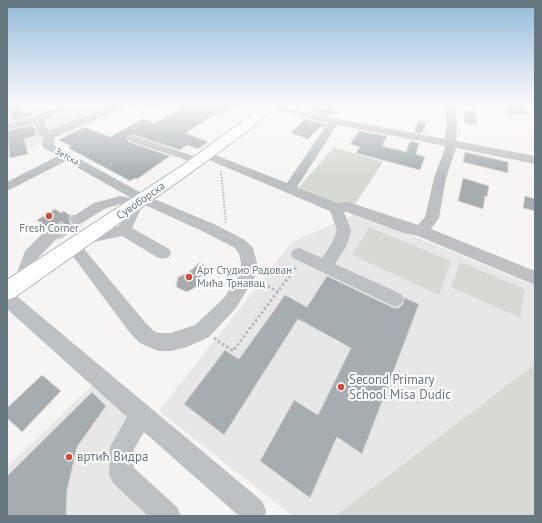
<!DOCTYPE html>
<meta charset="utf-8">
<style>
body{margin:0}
#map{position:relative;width:542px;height:523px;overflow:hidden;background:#f6f5f3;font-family:"PT Sans",sans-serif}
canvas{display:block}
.frame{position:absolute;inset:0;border:8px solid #677881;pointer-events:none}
</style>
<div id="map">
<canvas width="542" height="523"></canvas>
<div class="frame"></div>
</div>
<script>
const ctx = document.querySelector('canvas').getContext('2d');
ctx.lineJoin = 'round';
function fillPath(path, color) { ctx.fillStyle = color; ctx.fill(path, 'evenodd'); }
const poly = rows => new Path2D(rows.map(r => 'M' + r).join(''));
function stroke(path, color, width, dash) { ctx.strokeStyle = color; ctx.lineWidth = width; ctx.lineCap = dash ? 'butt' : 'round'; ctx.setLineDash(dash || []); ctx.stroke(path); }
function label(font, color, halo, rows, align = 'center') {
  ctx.font = font + ' "PT Sans",sans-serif'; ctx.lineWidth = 4; ctx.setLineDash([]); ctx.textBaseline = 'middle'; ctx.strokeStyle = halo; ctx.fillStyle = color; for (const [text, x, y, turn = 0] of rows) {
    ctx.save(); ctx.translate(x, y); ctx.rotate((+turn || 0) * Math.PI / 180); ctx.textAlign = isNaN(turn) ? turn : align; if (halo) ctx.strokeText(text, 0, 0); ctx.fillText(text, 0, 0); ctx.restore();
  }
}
fillPath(poly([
 [7,105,138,105,7,157],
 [357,213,535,286,535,364,335,516,293,516,159,411,292,242],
 [99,379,141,416,122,474,168,516,7,516,7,467]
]), '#e6e7e6');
fillPath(poly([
 [334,147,383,162,351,210,299,187],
 [369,227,451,261,439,295,352,255],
 [460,262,525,289,520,318,451,287],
 [535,364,535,516,335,516]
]), '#d6dad2');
const building = poly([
 [7,105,20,105,24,113,30,110,32,116,13,121,7,105],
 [189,105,237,105,219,115,216,114,185,133,208,142,198,149,187,145,180,150,133,135,129,136,127,138,129,142,170,156,137,179,135,178,130,181,119,175,68,148,71,146,58,140,85,127,110,137,143,119,154,123,189,105],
 [505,105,526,105,529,114,507,114,505,105],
 [316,106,337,110,333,116,311,112,316,106],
 [464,110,476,111,477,125,464,123,464,110],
 [304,119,326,124,323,128,320,127,308,139,291,133,304,119],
 [418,120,426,123,422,133,414,132,418,120],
 [33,125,37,135,24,139,28,154,10,158,7,131,33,125],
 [359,131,387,136,382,146,406,152,410,141,419,143,416,154,425,157,420,170,356,153,360,147,350,144,359,131],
 [465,152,508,162,508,173,463,162,465,152],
 [463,178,489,186,487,197,485,196,483,209,458,201,463,178],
 [525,196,535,199,535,211,523,208,525,196],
 [55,209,61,213,64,211,71,216,69,221,71,224,76,226,82,225,60,239,59,238,62,234,60,229,54,228,48,230,37,220,55,209],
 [199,263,209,268,200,277,196,287,187,292,176,287,178,277,189,272,199,263],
 [327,276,394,308,398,308,402,305,405,298,419,304,362,454,337,437,310,498,260,461,294,400,318,415,351,348,298,319,224,435,184,404,225,350,239,359,285,295,307,307,327,276],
 [42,375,61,391,22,432,7,418,7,408,42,375],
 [92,392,106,406,77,447,67,491,66,516,7,516,7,476,92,392]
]);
fillPath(building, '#a5adb1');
stroke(building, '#d7d7d5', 1);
stroke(poly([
 [54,234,77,220]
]), '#cbd0d1', 14, [14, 7]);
const major = poly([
 [263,105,276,105,250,129,193,171,15,297,7,300,7,280,183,165,240,123,263,105]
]);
stroke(major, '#aeb4b7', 2);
stroke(poly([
 [221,171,226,223]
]), '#b7babc', 2, [1.5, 1.5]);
stroke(poly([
 [259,281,278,292],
 [214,338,233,351,297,266]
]), '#b7babc', 3, [2.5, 2.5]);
fillPath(poly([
 [62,105,74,105,43,120,48,131,114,105,125,105,124,107,55,137,54,145,147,196,214,224,245,240,253,248,257,263,256,275,236,308,209,337,187,347,171,351,158,351,140,343,130,333,66,247,69,243,74,241,79,243,144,321,154,331,159,333,171,333,195,325,224,298,240,274,241,263,239,254,235,248,204,232,143,204,132,228,169,249,171,253,169,257,163,259,157,257,122,236,85,244,80,243,77,239,80,235,119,226,128,206,120,204,104,209,82,223,77,225,72,223,70,220,72,217,94,203,120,196,131,198,66,161,7,191,7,182,58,156,44,148,42,146,44,137,39,135,34,123,7,130,7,124,34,117,62,105],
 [133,105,156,105,151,108,136,110,131,107,133,105],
 [264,105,274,105,318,115,445,139,447,122,445,109,441,105,451,105,455,108,457,122,456,141,535,156,535,164,456,148,446,178,439,218,431,229,535,271,535,285,418,236,404,233,347,212,344,212,351,230,347,245,335,264,401,294,404,299,401,304,395,307,389,304,293,258,291,254,293,250,299,248,322,258,332,243,337,230,330,211,202,157,200,155,202,153,210,153,287,183,328,123,265,108,264,105],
 [337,125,445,146,444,151,434,178,425,217,418,225,348,202,337,203,297,187,337,125],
 [133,136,203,159,205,161,203,163,195,163,129,141,128,139,129,137,133,136],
 [54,229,59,230,61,234,38,258,28,286,22,288,16,286,14,281,25,251,42,234,54,229],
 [7,291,13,293,262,501,266,510,265,516,239,516,144,432,134,449,134,468,177,507,181,516,148,516,113,483,109,474,110,447,127,417,7,309,7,291]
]), '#bdc1c4');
fillPath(major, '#fff');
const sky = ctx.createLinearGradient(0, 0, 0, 178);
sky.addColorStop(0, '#93bada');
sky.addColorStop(0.59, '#fbfafa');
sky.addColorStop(1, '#fbfafa00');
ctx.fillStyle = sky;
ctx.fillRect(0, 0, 542, 178);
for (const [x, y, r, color] of [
 [49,216,4,"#d64a32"],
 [189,277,4,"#d64a32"],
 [341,387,4,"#d64a32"],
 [69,457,4,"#d64a32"]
]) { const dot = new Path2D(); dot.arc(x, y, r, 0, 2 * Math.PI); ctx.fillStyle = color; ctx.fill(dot); stroke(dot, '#fff', 1.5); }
label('9px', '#677881', '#fff', [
 ["Зетска",67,157,29]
]);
label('11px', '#677881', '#fff', [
 ["Сувоборска",141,201,-35]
]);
label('11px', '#677881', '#fff', [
 ["Fresh Corner",49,229],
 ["Арт Студио Радован",197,271,"left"],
 ["Мића Трнавац",197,284,"left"]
]);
label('13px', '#677881', '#fff', [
 ["Second Primary",349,380],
 ["School Misa Dudic",349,395],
 ["вртић Видра",77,457]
], 'left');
</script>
